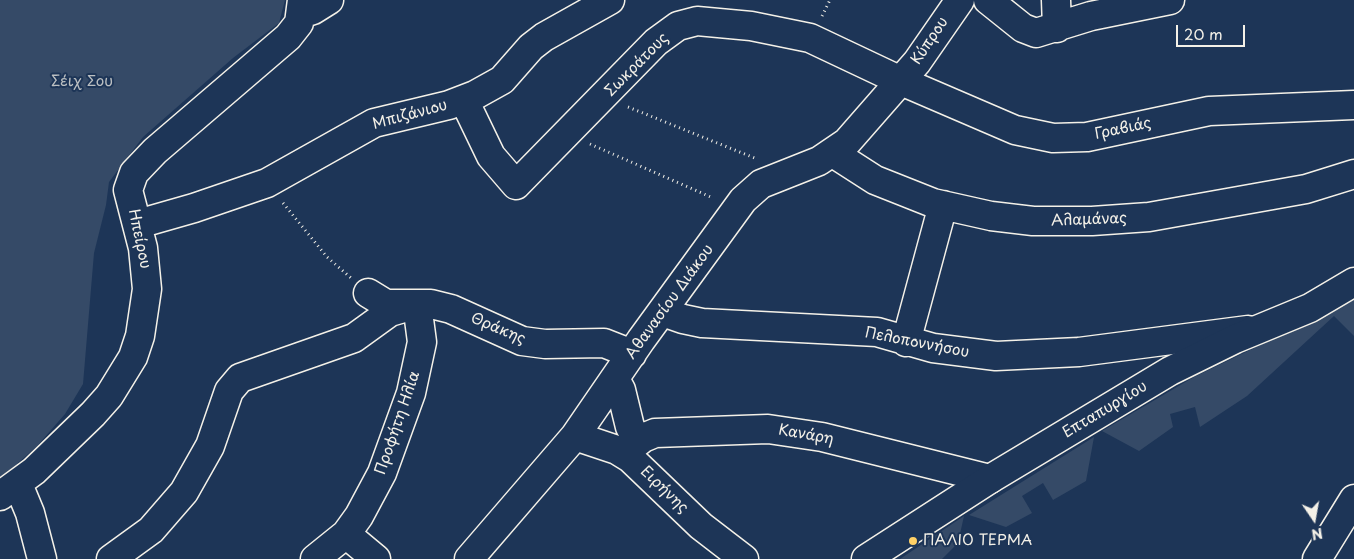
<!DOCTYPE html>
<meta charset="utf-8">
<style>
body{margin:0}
#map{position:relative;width:1354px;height:559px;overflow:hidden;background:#1d3557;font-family:"Playpen Sans",sans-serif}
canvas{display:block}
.north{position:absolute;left:1289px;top:494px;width:50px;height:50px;-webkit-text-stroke:4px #1d3557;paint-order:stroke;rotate:168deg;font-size:14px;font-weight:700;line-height:20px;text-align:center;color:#f4f1e8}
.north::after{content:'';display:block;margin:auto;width:18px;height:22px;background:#f4f1e8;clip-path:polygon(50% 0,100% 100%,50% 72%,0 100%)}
.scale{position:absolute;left:1176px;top:25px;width:69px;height:22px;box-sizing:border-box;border:2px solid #f4f1e8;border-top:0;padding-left:6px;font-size:15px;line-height:18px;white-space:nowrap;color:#f4f1e8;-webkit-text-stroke:4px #1d3557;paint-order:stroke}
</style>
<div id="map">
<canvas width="1354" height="559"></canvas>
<div class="north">N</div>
<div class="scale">20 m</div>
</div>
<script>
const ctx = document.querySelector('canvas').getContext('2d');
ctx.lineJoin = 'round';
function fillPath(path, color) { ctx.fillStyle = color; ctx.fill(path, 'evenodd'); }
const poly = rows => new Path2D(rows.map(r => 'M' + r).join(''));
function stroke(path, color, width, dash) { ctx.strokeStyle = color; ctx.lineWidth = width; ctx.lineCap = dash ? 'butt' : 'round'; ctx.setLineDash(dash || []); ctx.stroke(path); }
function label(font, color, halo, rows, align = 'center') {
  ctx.font = font + ' "Playpen Sans",sans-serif'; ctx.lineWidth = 4; ctx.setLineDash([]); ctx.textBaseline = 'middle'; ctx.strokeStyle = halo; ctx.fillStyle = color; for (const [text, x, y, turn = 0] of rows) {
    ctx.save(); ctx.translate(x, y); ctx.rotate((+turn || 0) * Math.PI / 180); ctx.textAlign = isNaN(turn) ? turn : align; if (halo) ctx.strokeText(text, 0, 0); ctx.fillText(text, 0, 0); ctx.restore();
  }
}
fillPath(poly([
 [0,0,285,0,279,23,233,58,143,137,109,182,106,205,94,253,83,384,65,414,37,446,0,479],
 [1354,300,1354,336,1334,316,1247,396,1200,427,1195,407,1170,414,1173,427,1139,451,1102,431,1194,377],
 [1094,437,1086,481,1053,500,1043,483,1022,496,1032,513,1006,527,969,515],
 [964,516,958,543,942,559,900,559]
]), '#354a67');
const street = poly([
 [988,0,1023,28,1036,33,1091,16,1170,0],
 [1056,0,1057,28],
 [301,14,313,10,329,0],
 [464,100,491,156,516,185,656,42,678,26,697,21,751,26,810,38,901,81,1015,130,1053,138,1087,137,1209,111,1354,105],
 [833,153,875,180,933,203,991,216,1033,221,1092,221,1149,217,1306,189,1354,174],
 [138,224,194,208,267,183,374,123,449,105,475,95,502,80,531,47,544,37,610,0],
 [368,293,386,304,431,304,451,309,522,341,545,344,604,343,632,354],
 [663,312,683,319,702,323,877,332,933,348,996,356,1079,352,1248,330],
 [906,342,943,205],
 [615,379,621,390,630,427,639,441],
 [575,436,617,450,630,458,701,526,744,559],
 [624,453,643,438,655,433,768,429,822,437,990,479],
 [18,484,30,513,42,559],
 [0,496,34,471,93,414,109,396,133,357,140,336,147,289,143,248,128,190,134,173,155,151,288,37,299,23,302,0],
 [111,559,151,530,184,492,210,446,229,391,240,378,354,338,390,312,417,304,422,342,411,393,382,473,359,516,346,534],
 [315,559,346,534,376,559],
 [469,559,575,436,641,340,743,200,761,184,819,161,847,142,917,62,960,0],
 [1317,559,1354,499]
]);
const secondary = poly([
 [866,559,990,479,1170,371,1235,339,1310,308,1354,282]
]);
stroke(street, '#f4f1e8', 31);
stroke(secondary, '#f4f1e8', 31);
stroke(poly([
 [822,16,830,0],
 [628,107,757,159],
 [590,144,713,198],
 [283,203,327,257,351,278]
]), '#f4f1e8', 3, [1, 4]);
stroke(street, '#1d3557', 28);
stroke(secondary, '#1d3557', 28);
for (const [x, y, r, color] of [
 [913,541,5,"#ffd166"]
]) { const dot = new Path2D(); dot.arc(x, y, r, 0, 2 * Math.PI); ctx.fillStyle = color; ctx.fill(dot); stroke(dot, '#1d3557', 2); }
label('15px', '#f4f1e8', '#1d3557', [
 ["Κύπρου",930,41,-56],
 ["Σωκράτους",637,65,-45],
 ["Μπιζάνιου",410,115,-15],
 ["Γραβιάς",1123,129,-12],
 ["Αλαμάνας",1089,220,-2],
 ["Ηπείρου",139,239,78],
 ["Αθανασίου Διάκου",670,302,-54],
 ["Θράκης",498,329,23],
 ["Πελοποννήσου",917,343,11],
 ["Επταπυργίου",1105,410,-31],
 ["Προφήτη Ηλία",398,423,-71],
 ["Κανάρη",806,435,10],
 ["Ειρήνης",664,490,44]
]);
label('15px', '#bbbfc1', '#1d3557', [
 ["Σέιχ Σου",82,82]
]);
label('15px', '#f4f1e8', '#1d3557', [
 ["ΠΑΛΙΟ ΤΕΡΜΑ",923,541]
], 'left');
</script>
